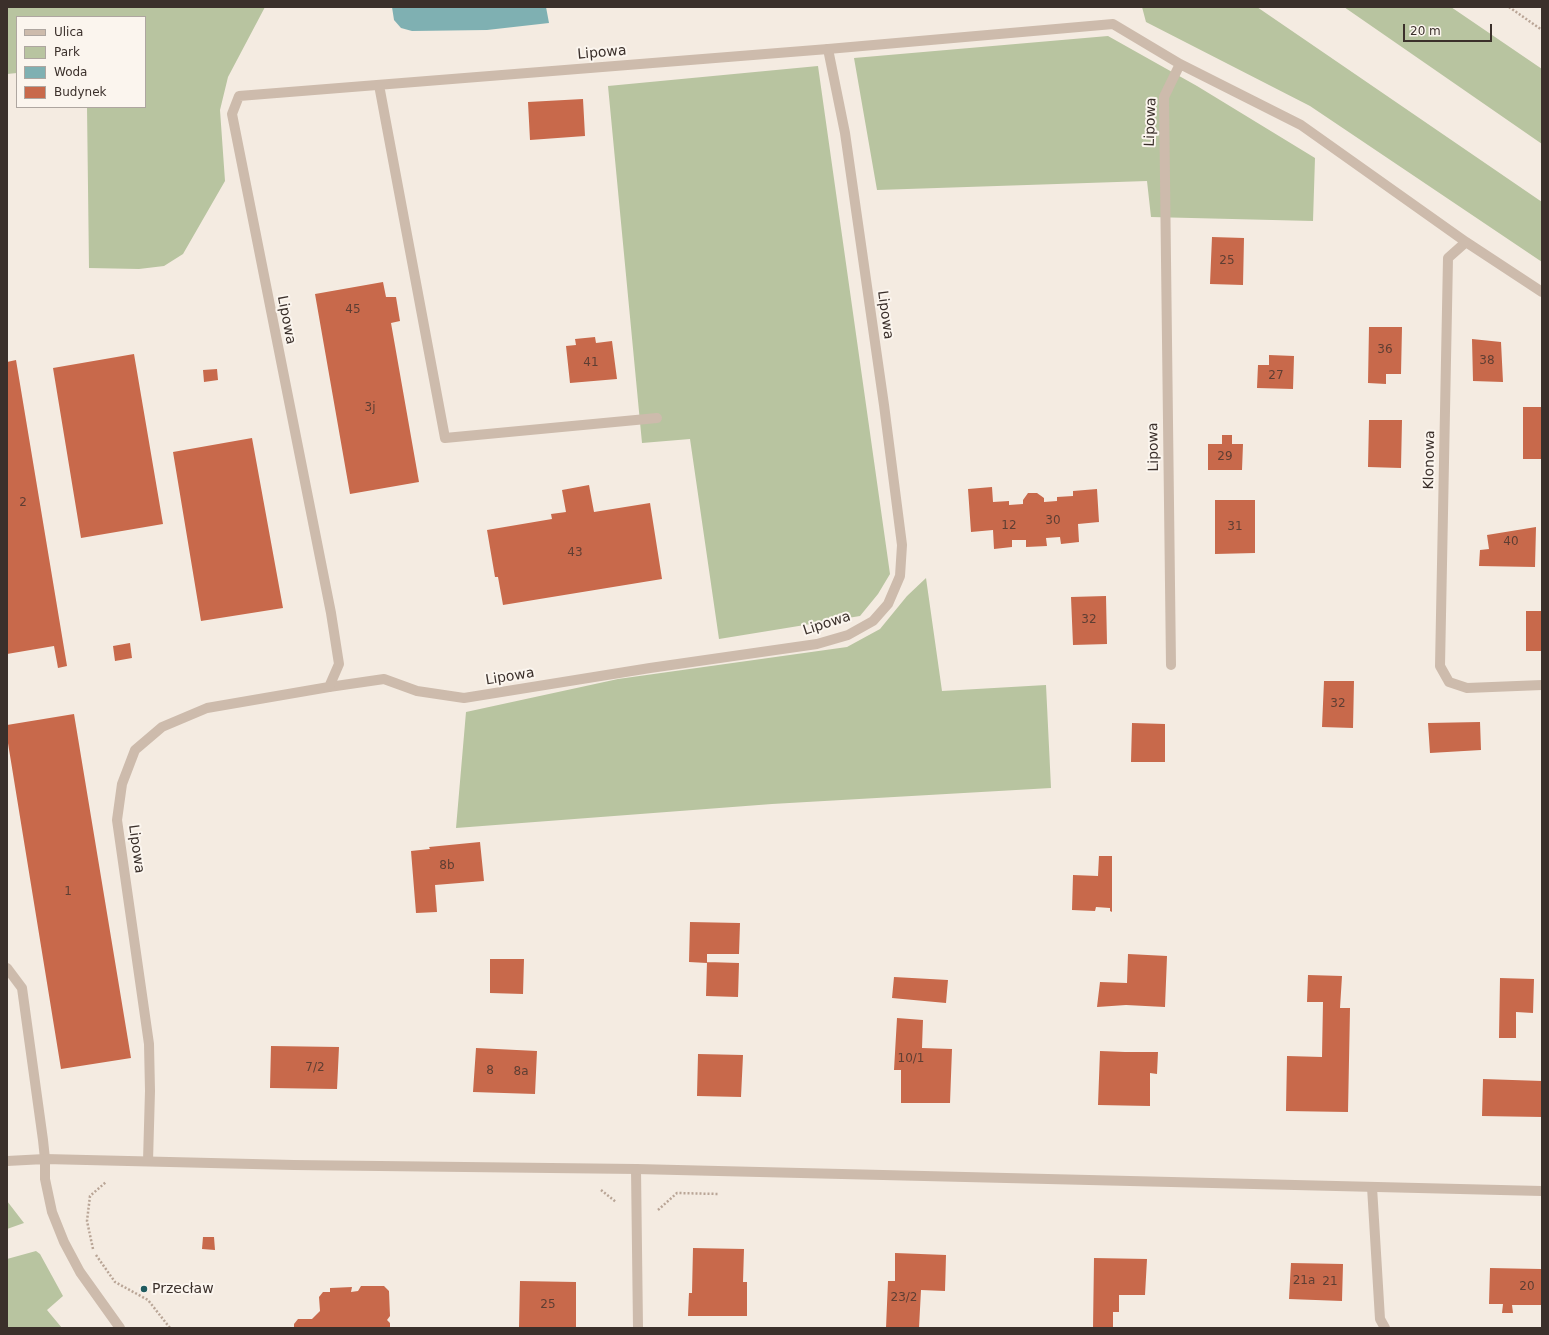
<!DOCTYPE html>
<meta charset="utf-8">
<style>
body{margin:0}
#map{position:relative;width:1549px;height:1335px;overflow:hidden;background:#f4ebe1;font-family:"DejaVu Sans",sans-serif}
canvas{display:block}
.frame{position:absolute;inset:0;border:8px solid #3b302b;pointer-events:none}
.legend{position:absolute;left:16px;top:16px;width:130px;height:92px;box-sizing:border-box;background:#fbf5ee;border:1px solid #aea6a0;margin:0;padding:5px 7px;list-style:none;font-size:12px;color:#3b302b}
.legend li{display:flex;align-items:center;gap:8px;height:20px}
.legend b{width:20px;border:1px solid #aea6a0}
.scale{position:absolute;left:1403px;top:24px;width:89px;height:18px;box-sizing:border-box;border:2px solid #3b302b;border-top:0;padding-left:5px;font-size:12px;line-height:14px;white-space:nowrap;color:#3b302b;-webkit-text-stroke:3px #fbf5ee;paint-order:stroke}
</style>
<div id="map">
<canvas width="1549" height="1335"></canvas>
<div class="frame"></div>
<ul class="legend">
<li><b style="height:5px;background:#cdbbac"></b>Ulica</li>
<li><b style="height:11px;background:#b8c4a0"></b>Park</li>
<li><b style="height:11px;background:#7fb0b2"></b>Woda</li>
<li><b style="height:11px;background:#c8694b"></b>Budynek</li>
</ul>
<div class="scale">20 m</div>
</div>
<script>
const ctx = document.querySelector('canvas').getContext('2d');
ctx.lineJoin = 'round';
function fillPath(path, color) { ctx.fillStyle = color; ctx.fill(path, 'evenodd'); }
const poly = rows => new Path2D(rows.map(r => 'M' + r).join(''));
function stroke(path, color, width, dash) { ctx.strokeStyle = color; ctx.lineWidth = width; ctx.lineCap = dash ? 'butt' : 'round'; ctx.setLineDash(dash || []); ctx.stroke(path); }
function label(font, color, halo, rows, align = 'center') {
  ctx.font = font + ' "DejaVu Sans",sans-serif'; ctx.lineWidth = 4; ctx.setLineDash([]); ctx.textBaseline = 'middle'; ctx.strokeStyle = halo; ctx.fillStyle = color; for (const [text, x, y, turn = 0] of rows) {
    ctx.save(); ctx.translate(x, y); ctx.rotate((+turn || 0) * Math.PI / 180); ctx.textAlign = isNaN(turn) ? turn : align; if (halo) ctx.strokeText(text, 0, 0); ctx.fillText(text, 0, 0); ctx.restore();
  }
}
fillPath(poly([
 [7,7,265,7,228,77,220,110,225,181,183,254,164,266,139,269,89,268,87,107,145,107,145,17,17,17,17,73,7,74],
 [1142,7,1257,7,1542,202,1542,262,1310,106,1146,22],
 [1344,7,1451,7,1542,69,1542,144],
 [1108,36,1197,86,1315,158,1313,221,1151,217,1147,181,877,190,854,58],
 [818,66,890,574,878,594,860,616,719,639,690,439,642,443,608,86],
 [926,578,942,691,1046,685,1051,788,772,804,456,828,466,712,618,679,847,647,880,629,907,596],
 [7,1201,24,1223,7,1229],
 [36,1251,40,1254,63,1296,47,1310,62,1328,7,1328,7,1259]
]), '#b8c4a0');
fillPath(poly([
 [392,7,546,7,549,23,487,30,412,31,401,28,394,20]
]), '#7fb0b2');
fillPath(poly([
 [583,99,585,136,530,140,528,102],
 [1212,237,1244,238,1243,285,1210,284],
 [383,282,386,297,396,297,400,321,391,323,419,482,350,494,315,294],
 [1369,327,1402,327,1401,374,1386,374,1386,384,1368,383],
 [595,337,596,343,612,341,617,379,570,383,566,346,576,345,575,339],
 [1472,339,1501,342,1503,382,1473,381],
 [134,354,163,524,81,538,53,368],
 [1269,355,1294,356,1293,389,1257,388,1258,365,1269,365],
 [16,360,67,666,58,668,54,646,7,654,7,362],
 [217,369,218,380,204,382,203,370],
 [1523,407,1542,407,1542,459,1523,459],
 [1369,420,1402,420,1401,468,1368,467],
 [1222,435,1232,435,1232,444,1243,444,1242,470,1208,470,1208,444,1222,444],
 [252,438,283,608,201,621,173,452],
 [589,485,594,512,650,503,662,579,503,605,498,577,495,577,487,530,552,519,551,514,566,512,562,490],
 [992,487,993,502,1009,501,1009,505,1023,504,1023,500,1028,493,1037,493,1044,498,1044,502,1057,501,1057,497,1073,496,1073,491,1097,489,1099,522,1078,524,1079,542,1061,544,1060,537,1046,538,1047,546,1026,547,1026,540,1012,540,1012,547,994,549,993,530,971,532,968,489],
 [1215,500,1255,500,1255,553,1215,554],
 [1536,527,1535,567,1479,566,1480,550,1489,549,1487,535],
 [1106,596,1107,644,1073,645,1071,597],
 [1526,611,1542,611,1542,651,1526,651],
 [130,643,132,658,115,661,113,646],
 [1324,681,1354,681,1353,728,1322,727],
 [74,714,131,1058,61,1069,7,737,7,725],
 [1480,722,1481,750,1430,753,1428,723],
 [1132,723,1165,724,1165,762,1131,762],
 [480,842,484,881,435,885,437,912,416,913,411,851,430,849,429,847],
 [1099,856,1112,856,1112,912,1110,911,1110,908,1096,907,1095,911,1072,910,1073,875,1098,876],
 [690,922,740,923,739,954,707,954,707,963,689,962],
 [1128,954,1167,956,1165,1007,1126,1005,1097,1007,1100,982,1127,983],
 [490,959,524,959,523,994,490,993],
 [707,962,739,963,738,997,706,996],
 [1308,975,1342,976,1340,1008,1350,1008,1348,1112,1286,1111,1287,1056,1322,1057,1323,1002,1307,1002],
 [894,977,948,980,946,1003,892,998],
 [1500,978,1534,979,1533,1013,1516,1012,1516,1038,1499,1038],
 [897,1018,923,1020,922,1048,952,1049,950,1103,901,1103,901,1070,894,1070],
 [271,1046,339,1047,337,1089,270,1088],
 [476,1048,537,1051,535,1094,473,1092],
 [1100,1051,1125,1052,1158,1052,1157,1074,1150,1073,1150,1106,1098,1105],
 [698,1054,743,1055,741,1097,697,1096],
 [1483,1079,1542,1081,1542,1117,1482,1116],
 [203,1237,214,1237,215,1250,202,1249],
 [693,1248,744,1249,743,1282,747,1282,747,1316,688,1316,689,1293,692,1293],
 [895,1253,946,1255,945,1291,921,1290,919,1328,886,1328,888,1281,895,1281],
 [1094,1258,1147,1259,1145,1295,1119,1295,1119,1312,1113,1312,1113,1328,1093,1328],
 [1291,1263,1343,1264,1342,1301,1289,1299],
 [1490,1268,1541,1269,1541,1305,1512,1305,1513,1313,1502,1313,1503,1304,1489,1304],
 [520,1281,576,1282,576,1328,519,1328],
 [361,1286,384,1286,389,1291,390,1316,387,1320,390,1323,390,1328,294,1328,294,1324,298,1319,312,1319,320,1311,319,1297,323,1292,330,1292,330,1288,352,1287,351,1292,358,1291]
]), '#c8694b');
stroke(poly([
 [1509,7,1542,30],
 [601,1190,616,1202],
 [658,1210,677,1193,719,1194],
 [93,1249,87,1221,90,1196,106,1182],
 [96,1255,115,1282,148,1300,170,1328]
]), '#b9a596', 2.5, [2, 2]);
stroke(poly([
 [329,687,384,679,417,691,464,698,650,668,817,644,848,635,873,621,888,604,900,576,902,545,884,405,845,133,828,49],
 [7,968,22,988,43,1140,45,1159],
 [1372,1187,1380,1319,1385,1328]
]), '#cdbbac', 10);
stroke(poly([
 [379,85,445,438,657,418],
 [1542,292,1466,242,1448,258,1440,666,1449,682,1467,688,1542,685],
 [1171,665,1164,97,1180,64],
 [148,1161,150,1091,149,1044,117,820,122,784,135,750,162,727,207,708,329,687,339,664,331,613,232,114,239,96,828,49,1113,24,1180,64,1301,125,1466,242],
 [636,1169,638,1328]
]), '#cdbbac', 10);
stroke(poly([
 [45,1159,45,1179,52,1212,64,1242,80,1272,120,1328],
 [7,1161,45,1159,294,1165,636,1169,1542,1191]
]), '#cdbbac', 10);
for (const [x, y, r, color] of [
 [144,1289,4,"#1f5a5e"]
]) { const dot = new Path2D(); dot.arc(x, y, r, 0, 2 * Math.PI); ctx.fillStyle = color; ctx.fill(dot); stroke(dot, '#fbf5ee', 1.5); }
label('12px', '#5e3e33', null, [
 ["25",1227,261],
 ["45",353,310],
 ["36",1385,350],
 ["38",1487,361],
 ["41",591,363],
 ["27",1276,376],
 ["3j",370,408],
 ["29",1225,457],
 ["2",23,503],
 ["30",1053,521],
 ["12",1009,526],
 ["31",1235,527],
 ["40",1511,542],
 ["43",575,553],
 ["32",1089,620],
 ["32",1338,704],
 ["8b",447,866],
 ["1",68,892],
 ["10/1",911,1059],
 ["7/2",315,1068],
 ["8",490,1071],
 ["8a",521,1072],
 ["21a",1304,1281],
 ["21",1330,1282],
 ["20",1527,1287],
 ["23/2",904,1298],
 ["25",548,1305]
]);
label('14px', '#3b302b', '#fbf5ee', [
 ["Lipowa",602,53,-5],
 ["Lipowa",1151,122,-88],
 ["Lipowa",885,315,82],
 ["Lipowa",286,320,79],
 ["Lipowa",1154,447,-91],
 ["Klonowa",1430,460,-89],
 ["Lipowa",827,624,-18],
 ["Lipowa",510,677,-9],
 ["Lipowa",136,849,82]
]);
label('14px', '#3b302b', '#fbf5ee', [
 ["Przecław",152,1289]
], 'left');
</script>
